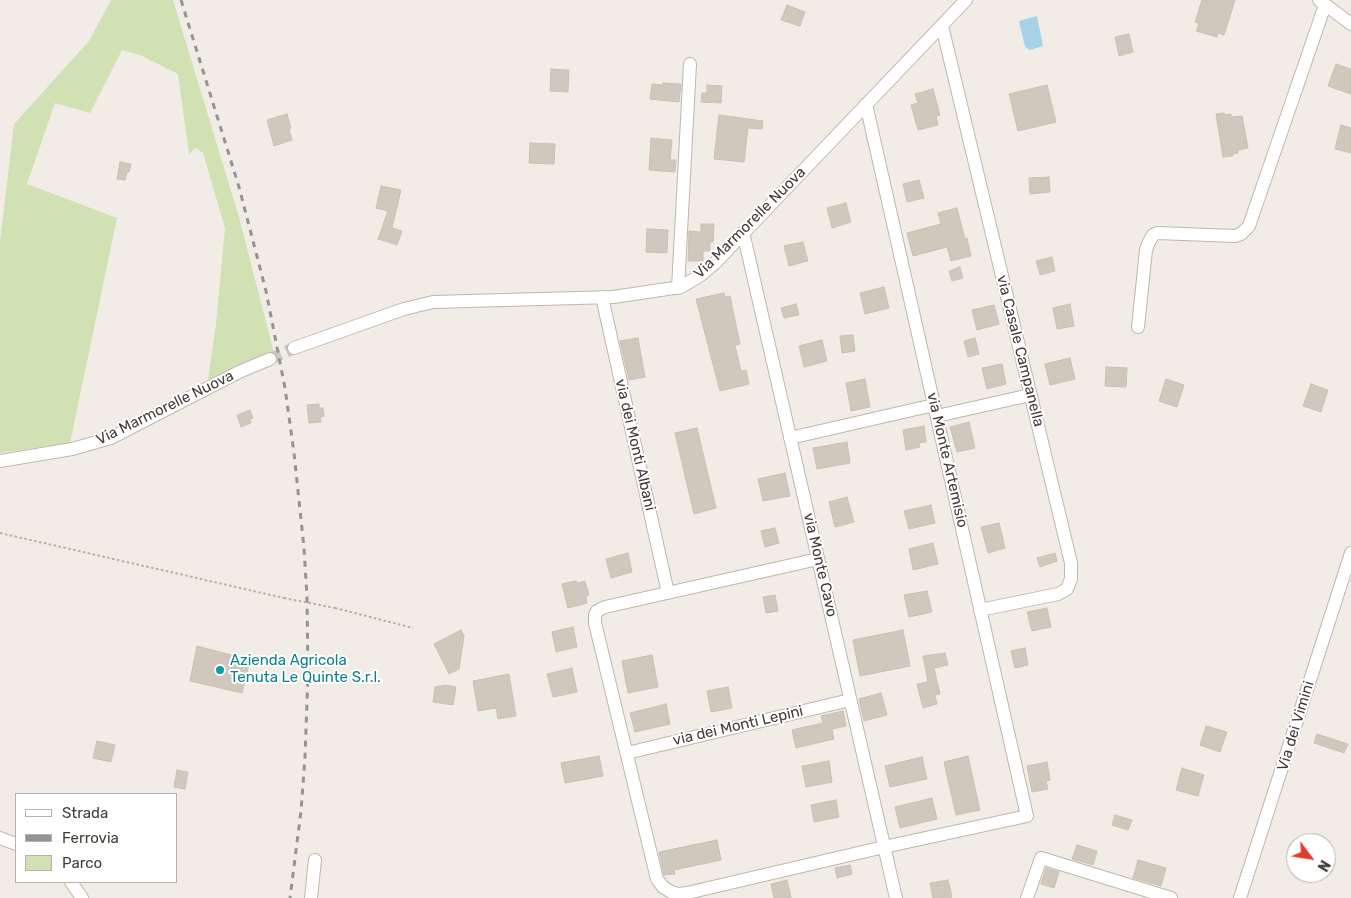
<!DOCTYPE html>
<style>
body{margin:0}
#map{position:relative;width:1351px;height:898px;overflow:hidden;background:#f1ede6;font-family:Rubik,sans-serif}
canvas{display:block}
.legend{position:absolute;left:15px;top:793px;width:162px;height:90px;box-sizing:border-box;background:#fff;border:1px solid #b4b1af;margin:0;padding:6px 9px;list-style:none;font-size:15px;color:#433d36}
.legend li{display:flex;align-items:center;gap:10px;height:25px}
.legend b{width:25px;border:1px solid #b4b1af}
.north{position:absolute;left:1286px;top:833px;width:50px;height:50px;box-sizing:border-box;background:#fff;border:1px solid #b4b1af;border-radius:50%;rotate:121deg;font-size:14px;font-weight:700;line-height:20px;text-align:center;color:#433d36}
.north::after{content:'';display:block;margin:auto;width:18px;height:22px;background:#e23a2c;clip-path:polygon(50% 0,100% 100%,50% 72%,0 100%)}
</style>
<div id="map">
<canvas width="1351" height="898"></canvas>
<ul class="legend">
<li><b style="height:6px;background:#fff"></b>Strada</li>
<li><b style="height:6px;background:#949494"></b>Ferrovia</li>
<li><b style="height:14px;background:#d0e1b3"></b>Parco</li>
</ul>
<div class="north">N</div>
</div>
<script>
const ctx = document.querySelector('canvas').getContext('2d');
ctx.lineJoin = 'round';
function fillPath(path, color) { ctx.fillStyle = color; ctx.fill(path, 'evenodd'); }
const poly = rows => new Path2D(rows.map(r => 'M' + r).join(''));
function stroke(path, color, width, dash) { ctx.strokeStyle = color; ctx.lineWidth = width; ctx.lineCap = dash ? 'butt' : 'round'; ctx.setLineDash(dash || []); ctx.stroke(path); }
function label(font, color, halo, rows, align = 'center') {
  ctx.font = font + ' Rubik,sans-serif'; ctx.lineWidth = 4; ctx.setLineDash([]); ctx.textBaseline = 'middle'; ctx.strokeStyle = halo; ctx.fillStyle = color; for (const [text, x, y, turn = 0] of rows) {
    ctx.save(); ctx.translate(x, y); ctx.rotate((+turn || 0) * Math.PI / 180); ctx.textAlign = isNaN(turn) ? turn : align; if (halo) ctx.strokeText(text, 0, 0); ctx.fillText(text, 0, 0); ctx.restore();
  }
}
fillPath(poly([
 [111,0,173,0,239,217,274,353,241,364,208,380,216,324,225,228,203,153,196,148,189,154,178,74,140,55,122,50,90,113,55,103,27,184,117,218,70,443,0,453,0,242,14,124,89,41]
]), '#d0e1b3');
fillPath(poly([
 [1037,16,1043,46,1030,50,1025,47,1019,21]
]), '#a8d2e8');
const building = poly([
 [1202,0,1235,0,1224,35,1218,33,1217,37,1196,31,1199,24,1195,22,1202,0],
 [787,5,805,12,800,26,781,20,787,5],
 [1129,34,1133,52,1119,56,1115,37,1129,34],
 [1336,64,1351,69,1351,94,1328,86,1336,64],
 [551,69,569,70,568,92,550,91,551,69],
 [663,83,681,84,679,102,650,99,652,84,663,85,663,83],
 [707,85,722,86,721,103,701,102,702,93,707,93,707,85],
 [1047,85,1056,122,1018,131,1009,94,1047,85],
 [933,89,940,115,936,116,938,125,918,130,911,105,918,103,915,94,933,89],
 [1224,113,1225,115,1231,114,1231,117,1242,116,1248,148,1238,150,1238,153,1232,154,1233,156,1223,157,1216,114,1224,113],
 [287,114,291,128,289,129,292,140,274,146,267,120,287,114],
 [719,115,763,121,762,129,748,128,744,162,714,159,719,115],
 [1341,125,1351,128,1351,153,1335,149,1341,125],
 [651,138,672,140,670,160,676,160,675,172,649,170,651,138],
 [530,143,555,144,554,164,529,163,530,143],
 [120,162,131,164,129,172,127,172,125,180,117,179,120,162],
 [1049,177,1050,192,1030,194,1029,178,1049,177],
 [919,180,924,198,907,202,903,184,919,180],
 [381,186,401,190,392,228,402,231,397,245,378,239,388,211,376,208,381,186],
 [846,203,851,222,832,228,827,208,846,203],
 [957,208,965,239,967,238,971,256,951,261,947,247,913,256,907,233,941,224,938,213,957,208],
 [701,224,714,224,713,242,710,242,710,251,703,251,703,261,688,261,689,231,701,232,701,224],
 [647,229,668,230,667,253,646,252,647,229],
 [803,242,808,261,789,266,784,246,803,242],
 [1052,257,1055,271,1040,275,1036,261,1052,257],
 [960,267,963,278,952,281,949,271,960,267],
 [884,287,889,308,865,314,860,293,884,287],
 [724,293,725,297,730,296,740,344,735,345,741,371,746,370,749,384,720,391,696,299,724,293],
 [796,304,799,315,784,318,781,308,796,304],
 [1070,304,1074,326,1057,329,1053,308,1070,304],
 [994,305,999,324,977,330,972,310,994,305],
 [853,335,855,351,842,353,840,336,853,335],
 [638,338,645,377,629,380,620,341,638,338],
 [975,338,979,354,968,357,964,341,975,338],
 [822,340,827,361,804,367,799,346,822,340],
 [1070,358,1075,379,1050,385,1045,364,1070,358],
 [1002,364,1006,384,987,389,982,368,1002,364],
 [1106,367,1127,368,1126,387,1105,386,1106,367],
 [865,379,870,407,851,411,846,383,865,379],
 [1166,379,1184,385,1177,407,1159,401,1166,379],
 [1311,384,1328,390,1321,412,1303,406,1311,384],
 [319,404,319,408,323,408,324,416,320,417,321,422,309,423,307,405,319,404],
 [250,410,253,418,250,419,251,423,241,427,237,415,250,410],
 [969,422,975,448,957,452,950,427,969,422],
 [924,426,926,442,919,443,920,447,906,450,903,430,924,426],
 [697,428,716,508,694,514,675,433,697,428],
 [847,442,850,463,817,469,813,448,847,442],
 [785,473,790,496,763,501,758,479,785,473],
 [847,497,854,522,835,527,829,502,847,497],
 [931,505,935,523,909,529,904,511,931,505],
 [999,523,1005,548,988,553,981,527,999,523],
 [775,528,779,543,765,547,761,531,775,528],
 [933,543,938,564,913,570,909,549,933,543],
 [628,553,632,572,611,578,606,559,628,553],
 [1055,553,1057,561,1040,567,1037,558,1055,553],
 [576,581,577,583,585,581,589,595,586,596,587,603,568,608,562,584,576,581],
 [927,591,932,612,909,617,904,595,927,591],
 [775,595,778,611,766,613,763,597,775,595],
 [1047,608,1051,627,1032,631,1027,612,1047,608],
 [573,627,577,647,556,652,552,632,573,627],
 [461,630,464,636,459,669,449,674,434,644,461,630],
 [903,630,910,666,860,676,853,640,903,630],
 [197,646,250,660,242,693,190,681,197,646],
 [1025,648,1028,665,1015,668,1011,651,1025,648],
 [945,653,948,665,934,668,940,694,935,695,937,704,923,708,917,684,928,682,923,656,945,653],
 [652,655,658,687,628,693,622,661,652,655],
 [572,668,577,692,553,697,547,674,572,668],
 [509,674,516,716,498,719,496,708,478,711,473,681,509,674],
 [446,685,456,687,453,705,433,702,435,687,446,685],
 [728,687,732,708,711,712,707,691,728,687],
 [881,693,887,715,864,721,859,699,881,693],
 [666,704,670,724,635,732,630,713,666,704],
 [843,711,846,726,832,729,834,739,796,748,792,730,823,723,821,716,843,711],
 [1206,726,1227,732,1220,752,1200,745,1206,726],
 [1317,734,1348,744,1344,753,1314,743,1317,734],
 [97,741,115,745,111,762,93,758,97,741],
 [599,756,603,776,565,783,561,763,599,756],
 [968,756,980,810,956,815,944,762,968,756],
 [922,757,927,779,890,787,885,766,922,757],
 [829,761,832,782,806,787,802,766,829,761],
 [1047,762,1050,780,1046,781,1048,789,1032,792,1027,766,1047,762],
 [1182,768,1204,775,1198,796,1176,790,1182,768],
 [177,770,188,772,185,789,174,787,177,770],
 [932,798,937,819,900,828,895,807,932,798],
 [836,800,839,817,814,822,811,805,836,800],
 [1115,815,1132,820,1128,830,1112,825,1115,815],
 [717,840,721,860,674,870,675,874,664,875,659,852,717,840],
 [1077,845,1097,851,1093,865,1072,859,1077,845],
 [1138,860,1166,868,1161,886,1133,878,1138,860],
 [850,865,852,874,837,878,835,868,850,865],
 [1046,868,1059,872,1054,888,1041,884,1046,868],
 [787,880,791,898,774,898,771,884,787,880],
 [948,880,952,897,933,898,930,883,948,880]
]);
fillPath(building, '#d1c8bd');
stroke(building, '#cbbfb1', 1);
stroke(poly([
 [270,359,294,348]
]), '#cecac3', 12, [12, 6]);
const minor = poly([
 [1319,0,1351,24],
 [942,26,1071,563,1071,579,1067,589,1058,594,980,610],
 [743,232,896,898],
 [678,288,690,64],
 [602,297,668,593],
 [1138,327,1146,250,1148,244,1153,235,1157,233,1235,236,1241,234,1249,226,1325,5],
 [294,348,404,309,433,302,613,297,681,287,701,275,714,264,966,0],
 [937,416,1030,395],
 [790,438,934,405],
 [0,461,72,449,111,438,239,372,270,359],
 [818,559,605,607,597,611,595,615,595,623,657,879,663,887,671,892,679,894,687,893,884,847,1027,816,866,104],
 [627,753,850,700],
 [0,838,16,844],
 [71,882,82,898],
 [311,898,315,860],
 [1027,898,1041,858,1171,898],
 [1240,898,1351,553]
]);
stroke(minor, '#beb7ad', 14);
stroke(poly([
 [0,533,284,598],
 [335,608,413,628]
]), '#bbae9c', 2, [2.5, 2.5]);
stroke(minor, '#fff', 12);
stroke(poly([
 [181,0,239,187,266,291,285,388,294,453,304,548,307,597,308,674,305,757,301,811,290,898]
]), '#949494', 3, [6, 6]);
stroke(poly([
 [284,598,335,608]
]), '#bbae9c', 2, [2.5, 2.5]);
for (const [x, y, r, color] of [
 [220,670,5,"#0f9aa8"]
]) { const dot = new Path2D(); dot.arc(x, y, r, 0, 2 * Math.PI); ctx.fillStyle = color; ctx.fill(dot); stroke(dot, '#fff', 2); }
label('15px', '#433d36', '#fff', [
 ["Via Marmorelle Nuova",750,223,-45],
 ["via Casale Campanella",1020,351,76],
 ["Via Marmorelle Nuova",165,408,-26],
 ["via dei Monti Albani",635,445,77],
 ["via Monte Artemisio",947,460,77],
 ["via Monte Cavo",820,565,77],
 ["via dei Monti Lepini",738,726,-13],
 ["Via dei Vimini",1296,726,-73]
]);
label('15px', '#0d838f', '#fff', [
 ["Azienda Agricola",230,661],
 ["Tenuta Le Quinte S.r.l.",230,678]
], 'left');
</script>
